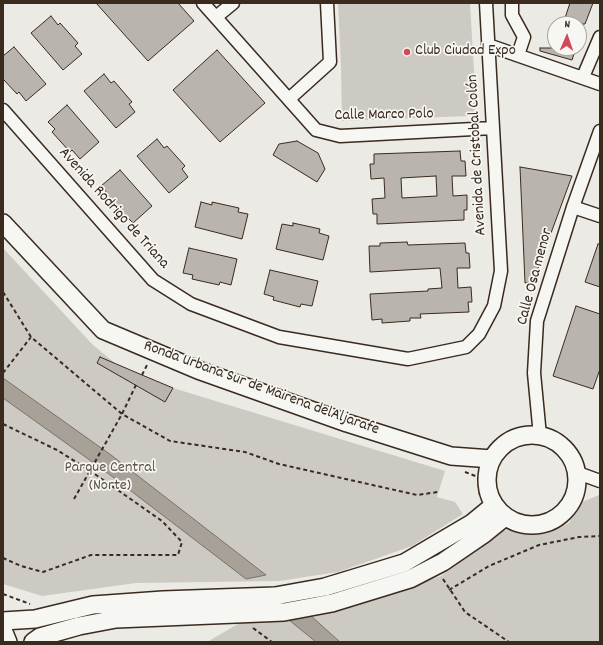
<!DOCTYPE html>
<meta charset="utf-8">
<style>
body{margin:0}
#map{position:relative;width:603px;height:645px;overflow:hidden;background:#ebeae5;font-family:Dekko,sans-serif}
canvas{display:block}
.frame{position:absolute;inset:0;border:4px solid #3b2a1e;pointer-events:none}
.north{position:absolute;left:547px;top:16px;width:40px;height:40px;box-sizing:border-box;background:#f6f6f2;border:1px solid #aba49d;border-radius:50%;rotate:2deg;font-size:11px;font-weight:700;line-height:16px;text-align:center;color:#3b2a1e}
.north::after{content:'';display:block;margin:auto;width:14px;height:18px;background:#d1495b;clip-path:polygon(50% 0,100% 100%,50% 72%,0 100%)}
</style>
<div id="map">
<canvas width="603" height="645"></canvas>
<div class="frame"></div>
<div class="north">N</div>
</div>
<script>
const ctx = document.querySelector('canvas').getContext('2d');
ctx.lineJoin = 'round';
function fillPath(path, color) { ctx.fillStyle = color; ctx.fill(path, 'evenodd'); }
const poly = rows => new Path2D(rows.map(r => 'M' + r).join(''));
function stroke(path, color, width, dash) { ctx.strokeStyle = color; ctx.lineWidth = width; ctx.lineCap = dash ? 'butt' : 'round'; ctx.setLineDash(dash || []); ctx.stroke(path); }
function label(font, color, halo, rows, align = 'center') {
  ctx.font = font + ' Dekko,sans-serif'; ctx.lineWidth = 3.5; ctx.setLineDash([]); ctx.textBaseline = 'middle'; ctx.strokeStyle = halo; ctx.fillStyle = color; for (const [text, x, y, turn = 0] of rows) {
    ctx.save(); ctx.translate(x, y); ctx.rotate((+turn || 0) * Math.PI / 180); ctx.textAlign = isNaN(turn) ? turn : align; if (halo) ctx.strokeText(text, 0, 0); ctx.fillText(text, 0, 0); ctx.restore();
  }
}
fillPath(poly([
 [338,3,470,3,476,105,474,112,469,116,342,121,341,66],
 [3,248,93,345,116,364,173,388,445,471,437,497,455,502,463,514,412,546,338,572,279,581,136,583,42,596,3,584],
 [599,495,600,495,600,642,207,642,243,621,289,620,337,611,441,576,504,530,546,534,569,523,582,502]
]), '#cdcac4');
const water = poly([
 [3,378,111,455,266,575,246,579,105,471,3,398,3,378],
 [311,616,340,642,316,642,289,620,311,616]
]);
fillPath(water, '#a8a198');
stroke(water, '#7c7167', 1);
const building = poly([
 [96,3,178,3,194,21,148,61,96,3],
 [570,3,593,3,585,24,563,24,570,3],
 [51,16,58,25,60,23,78,43,75,46,82,54,63,70,31,33,51,16],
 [14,47,46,84,26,101,19,92,17,94,3,79,3,56,14,47],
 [540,48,576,48,572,60,540,51,540,48],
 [217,50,265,103,220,142,173,90,217,50],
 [104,74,111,83,114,81,132,102,129,104,135,112,116,128,84,91,104,74],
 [67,105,99,142,80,159,72,150,70,152,52,132,55,129,48,122,67,105],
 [157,139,164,148,167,146,185,166,182,169,188,177,169,193,137,156,157,139],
 [297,141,318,153,325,169,317,182,273,155,279,144,297,141],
 [460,151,461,161,465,161,466,176,452,176,453,196,467,195,467,210,464,210,464,220,377,224,377,214,373,214,372,199,385,198,384,178,371,179,370,164,374,164,374,154,460,151],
 [436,176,437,196,402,198,401,178,436,176],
 [520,167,572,176,533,282,525,283,520,167],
 [120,170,152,206,133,223,125,215,123,217,105,196,108,194,101,186,120,170],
 [201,202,212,205,212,202,239,208,238,212,248,214,242,239,195,227,201,202],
 [293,223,320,229,319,233,329,236,323,260,276,249,282,224,293,226,293,223],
 [407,242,408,245,465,243,466,253,469,253,470,268,457,268,458,288,471,287,472,302,468,302,469,312,420,314,421,318,410,318,410,321,382,323,382,319,372,320,370,294,428,291,428,289,442,288,440,268,370,272,369,246,380,246,380,243,407,242],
 [598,244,600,244,600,287,585,282,598,244],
 [189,248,237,259,231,285,220,282,219,285,192,279,193,275,183,273,189,248],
 [270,270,318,281,312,306,301,304,300,307,273,300,274,297,264,294,270,270],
 [576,306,600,314,600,369,593,389,553,376,576,306],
 [100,357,142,375,173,388,165,402,97,363,100,357]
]);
fillPath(building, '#bab4ae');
stroke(building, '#3b2a1e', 1);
const street = poly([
 [203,3,316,130,340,136,493,128],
 [512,3,512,15,524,37,518,55],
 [216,17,233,3],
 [488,45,600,84],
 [583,77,600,37],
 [289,99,330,62,327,3],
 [3,110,153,280,191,304,279,337,408,359,466,347,479,334,494,306,501,271,486,3],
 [573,207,600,216],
 [540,436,534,373,537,321,573,207,600,131],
 [575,472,600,481]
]);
const secondary = poly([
 [3,223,103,330,198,370,347,423,451,456,492,459],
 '487 480a45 45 0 1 1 90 0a45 45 0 1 1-90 0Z',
 [3,621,35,619,93,605,163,600,275,596,325,587,404,563,472,523,494,505],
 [3,630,8,642],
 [33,642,40,637,79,626,116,619,284,612,332,603,410,579,443,562,484,534,505,517]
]);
stroke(street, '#3b2a1e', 15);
stroke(secondary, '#3b2a1e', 20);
stroke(poly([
 [3,292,31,337,122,414,170,441,245,452,279,464,417,495,438,492],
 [3,373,31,337],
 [142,375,148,363],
 [3,424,57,450,89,470,162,521,182,542,178,555,91,555,43,572,21,566,3,558],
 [465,472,478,477,480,497],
 [74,499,122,414,136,385],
 [443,579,465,612,509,642],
 [449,590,489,566,539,545,579,537,600,536],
 [3,594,30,604],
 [253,628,272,642]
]), '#3b2a1e', 2, [4, 3]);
stroke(street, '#f6f6f2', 12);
stroke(secondary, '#f6f6f2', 17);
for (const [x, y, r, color] of [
 [407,52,4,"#d1495b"]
]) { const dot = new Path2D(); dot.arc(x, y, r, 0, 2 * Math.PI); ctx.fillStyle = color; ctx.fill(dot); stroke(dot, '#f6f6f2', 1.5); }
label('16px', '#3b2a1e', '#f6f6f2', [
 ["Club Ciudad Expo",415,52]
], 'left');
label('16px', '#3b2a1e', '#f6f6f2', [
 ["Calle Marco Polo",384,116,-1],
 ["Avenida de Cristobal Colón",478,155,-93],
 ["Avenida Rodrigo de Triana",113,209,48],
 ["Calle Osa menor",536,277,-75],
 ["Ronda Urbana Sur de Mairena delAljarafe",261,389,20]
]);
label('16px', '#605248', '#f6f6f2', [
 ["Parque Central",110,469],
 ["(Norte)",110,487]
]);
</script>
